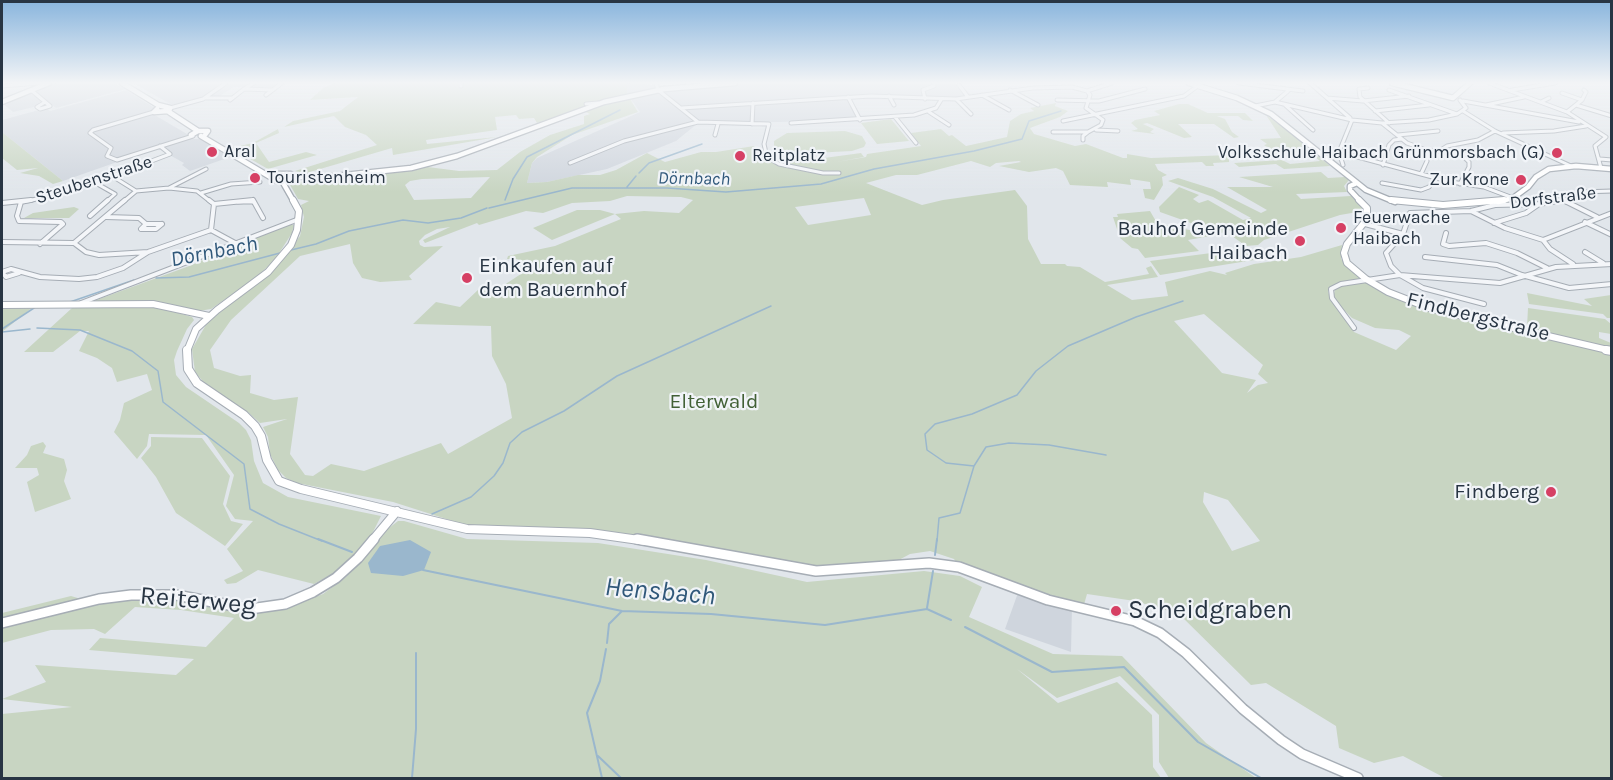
<!DOCTYPE html>
<meta charset="utf-8">
<style>
body{margin:0}
#map{position:relative;width:1613px;height:780px;overflow:hidden;background:#e1e6eb;font-family:Karla,sans-serif}
canvas{display:block}
.frame{position:absolute;inset:0;border:3px solid #283543;pointer-events:none}
</style>
<div id="map">
<canvas width="1613" height="780"></canvas>
<div class="frame"></div>
</div>
<script>
const ctx = document.querySelector('canvas').getContext('2d');
ctx.lineJoin = 'round';
function fillPath(path, color) { ctx.fillStyle = color; ctx.fill(path, 'evenodd'); }
const poly = rows => new Path2D(rows.map(r => 'M' + r).join(''));
function stroke(path, color, width, dash) { ctx.strokeStyle = color; ctx.lineWidth = width; ctx.lineCap = dash ? 'butt' : 'round'; ctx.setLineDash(dash || []); ctx.stroke(path); }
function label(font, color, halo, rows, align = 'center') {
  ctx.font = font + ' Karla,sans-serif'; ctx.lineWidth = 4.5; ctx.setLineDash([]); ctx.textBaseline = 'middle'; ctx.strokeStyle = halo; ctx.fillStyle = color; for (const [text, x, y, turn = 0] of rows) {
    ctx.save(); ctx.translate(x, y); ctx.rotate((+turn || 0) * Math.PI / 180); ctx.textAlign = isNaN(turn) ? turn : align; if (halo) ctx.strokeText(text, 0, 0); ctx.fillText(text, 0, 0); ctx.restore();
  }
}
fillPath(poly([
 [56,83,114,83,126,89,56,108,36,92],
 [133,83,283,83,277,88,234,87,218,97,206,97,172,105],
 [627,83,672,86,701,83,956,83,958,88,967,97,955,99,880,96,849,97,860,120,697,124,676,141,607,169,547,182,527,183,532,163,537,158,640,112,627,94],
 [126,90,155,108,153,114,187,134,187,136,192,139,202,139,233,156,190,171,182,165,184,163,157,148,63,181,2,132,2,120,46,108,50,111],
 [29,92,41,101,34,107,13,112,2,103],
 [1019,590,1072,606,1071,652,1005,629]
]), '#cfd5dd');
fillPath(poly([
 [335,83,627,83,627,94,537,123,534,118,519,119,516,115,495,117,497,130,426,140,427,144,497,137,393,155,392,148,303,174,295,171,377,145,366,135,345,127,334,116,284,127,293,121,340,111,358,97,310,100,323,88],
 [629,97,638,112,572,135,537,157,532,163,527,183,547,182,578,175,600,175,616,170,647,153,665,162,701,152,716,152,754,146,764,159,776,164,824,172,778,162,812,163,783,162,785,157,824,158,861,153,864,157,836,162,866,157,867,154,921,146,911,133,941,129,949,136,952,135,966,146,1007,137,1010,121,1021,114,1034,111,1030,108,1056,103,1055,106,1068,111,1060,117,1030,128,1034,134,1075,146,1086,144,1123,158,1127,158,1127,154,1151,158,1229,155,1229,162,1213,163,1214,166,1206,166,1202,162,1155,164,1158,170,1167,175,1162,177,1163,185,1154,200,1145,198,1143,189,1151,189,1150,182,1130,179,1131,185,1107,182,1108,187,1070,185,1063,171,1056,168,1029,172,999,166,1021,162,1019,161,996,163,990,167,971,161,917,175,896,175,866,183,922,205,943,200,1015,190,1027,206,1028,239,1041,264,1065,264,1067,266,1080,267,1105,282,1149,274,1146,268,1151,266,1158,277,1107,285,1132,300,1168,296,1165,282,1210,271,1227,275,1225,273,1254,264,1301,257,1342,245,1341,259,1362,278,1333,285,1328,291,1330,298,1354,332,1396,350,1411,336,1399,330,1375,328,1352,318,1333,299,1335,289,1344,284,1365,281,1405,301,1611,352,1611,778,1445,778,1403,756,1374,763,1339,748,1336,726,1266,683,1251,685,1179,614,1135,601,1087,594,1083,608,958,565,954,559,930,551,910,554,897,561,883,562,843,567,800,567,735,551,616,532,493,528,462,524,393,502,297,483,286,478,278,470,270,454,268,437,263,427,287,419,260,423,249,413,227,401,206,385,195,372,192,349,207,323,279,264,300,236,304,217,301,205,309,201,298,199,289,183,428,167,459,171,497,170,520,152,550,135,584,124,584,116,590,114,583,111],
 [490,177,471,198,414,200,405,185,410,181,422,179],
 [627,196,681,197,693,200,679,213,644,211,615,214,600,210,577,210,533,228,552,240,615,214,621,219,555,246,508,256,507,259,518,259,516,262,530,268,492,293,479,289,460,307,436,302,413,324,491,326,492,356,506,384,512,418,448,454,441,443,364,471,331,464,313,476,305,475,290,454,298,397,274,400,250,393,251,375,240,376,214,368,210,350,231,320,300,256,350,244,353,263,362,278,380,282,412,280,409,276,443,246,424,247,420,245,419,241,425,235,437,229,450,227,429,237,423,240,425,243,477,223,479,225,526,211,543,213,572,203,610,201],
 [864,198,871,215,808,225,795,207],
 [1204,314,1263,365,1258,374,1268,383,1258,385,1247,393,1256,380,1222,373,1174,321],
 [1204,492,1228,500,1260,541,1232,551,1203,502],
 [1179,104,1188,104,1208,113,1245,113,1253,121,1243,120,1238,116,1217,116,1225,119,1232,132,1239,137,1234,138,1214,124,1178,124,1192,137,1184,138,1147,123,1143,124,1154,129,1150,132,1155,134,1131,131,1138,129,1131,123,1135,120,1160,115,1154,111],
 [1266,115,1294,135,1330,166,1284,169,1276,164,1239,167,1234,163,1282,160,1290,164,1320,161,1309,152,1288,153,1278,149,1275,150,1282,153,1274,155,1264,151,1269,149,1264,145,1267,144,1260,139,1281,138],
 [891,119,909,141,877,144,861,123],
 [278,129,279,133,256,143,269,162,306,152,317,155,268,169,231,148,253,143],
 [845,131,862,136,866,143,864,147,852,151,793,154,783,152,774,146,774,141,787,133],
 [2,132,63,181,53,184,39,176,20,173,38,168,17,170,2,158],
 [1321,172,1328,178,1345,177,1349,180,1344,186,1347,192,1296,194,1301,199,1351,196,1361,206,1363,211,1340,215,1264,240,1258,245,1246,246,1232,236,1229,229,1235,226,1231,224,1223,226,1224,232,1216,235,1188,240,1199,251,1145,258,1138,249,1132,248,1120,238,1113,217,1118,217,1117,214,1150,211,1157,223,1194,231,1205,228,1160,212,1159,207,1179,187,1199,195,1193,199,1199,203,1208,200,1243,220,1251,218,1213,197,1168,181,1178,178,1213,189,1261,213,1267,210,1227,187,1273,187,1239,177],
 [74,207,79,209,69,218,24,218,33,213],
 [288,224,294,225,292,233,274,261,252,281,211,309,199,311,154,301,91,302,192,265,244,240],
 [1242,249,1254,260,1160,275,1150,261],
 [1527,293,1592,306,1584,299,1611,295,1611,318,1607,318,1603,314,1529,304],
 [151,305,192,317,194,320,187,329,177,351,174,360,176,375,186,387,239,423,246,430,251,440,254,461,263,483,288,497,381,516,371,536,341,569,314,584,258,570,236,583,227,584,224,580,243,571,227,549,253,521,235,519,226,506,234,475,206,435,149,434,147,446,137,459,114,432,120,420,124,403,152,390,147,374,117,382,112,368,97,358,79,351,89,331,80,331,53,352,24,352,72,308],
 [2,306,33,307,2,332],
 [1528,308,1605,319,1611,324,1611,334,1599,332,1599,338,1611,343,1611,349,1527,327],
 [151,437,202,438,230,476,223,504,231,521,243,524,225,546,176,513,156,477,141,458,151,446],
 [43,442,46,446,43,453,64,459,67,470,64,481,71,499,35,512,27,482,39,475,37,468,15,468,27,455,31,446],
 [398,521,404,521,467,539,598,543,706,560,807,582,924,571,960,576,982,587,969,617,1053,654,1122,656,1206,743,1256,778,1169,778,1159,762,1159,715,1120,676,1057,698,1017,669,1058,703,1117,682,1152,715,1153,767,1161,778,2,778,2,714,72,707,2,699,46,682,35,665,176,675,194,659,89,650,100,638,206,647,234,618,181,610,135,607,105,634,94,629,51,630,2,643,2,626,92,603,131,599,172,599,259,613,288,607,323,594,346,577,389,528],
 [71,596,81,599,2,618,2,613]
]), '#c8d5c2');
fillPath(poly([
 [410,540,431,552,424,570,403,576,371,573,368,563,380,546]
]), '#9ab7cd');
stroke(poly([
 [639,173,649,163,702,144],
 [627,187,636,176],
 [505,200,513,179,527,157,620,110],
 [489,208,572,188,667,188,726,192,821,184,874,169,974,151,1022,139,1029,121,1061,111],
 [291,250,316,244,349,231,403,220,428,223,461,218,487,208],
 [156,278,189,277,280,253],
 [70,302,134,280],
 [37,328,80,330,132,351,158,371,163,402,244,464,250,509,279,524,322,541],
 [2,329,34,308],
 [2,332,30,329],
 [974,466,986,447,1009,443,1049,445,1106,455],
 [432,514,471,497,494,476,503,463,510,443,522,432,564,411,617,376,771,306],
 [937,541,939,518,960,513,974,466,946,463,927,450,925,434,935,424,972,414,1017,395,1036,371,1068,346,1136,317,1183,301]
]), '#9ab7cd', 1.5);
stroke(poly([
 [318,539,352,552],
 [935,555,937,539],
 [423,570,622,611,711,614,825,625,927,609,951,620],
 [927,608,933,571],
 [965,627,1052,672,1124,667,1198,742,1261,778],
 [607,643,609,624,622,611],
 [598,756,621,778],
 [412,778,416,729,416,653],
 [602,778,587,713,600,681,606,649]
]), '#9ab7cd', 2);
const streetFar1 = poly([
 [461,83,461,86],
 [656,83,658,90,698,122,769,124,764,144,767,157,779,164,823,173,839,173],
 [1239,83,1303,91],
 [1310,83,1350,118],
 [1489,83,1567,112,1606,137,1595,146,1601,168],
 [959,85,968,97],
 [2,86,40,83],
 [1368,88,1359,89,1360,97,1389,123],
 [244,89,254,83],
 [31,90,50,106],
 [1010,90,1038,105],
 [1389,90,1457,114],
 [1512,90,1555,83],
 [1087,91,1112,83],
 [1562,93,1582,100],
 [266,95,282,83],
 [982,95,1009,110],
 [889,96,894,105],
 [848,97,860,120],
 [206,98,231,98],
 [1327,98,1363,101,1409,96],
 [925,99,923,90,934,86,934,83],
 [956,99,971,114],
 [230,100,244,89,273,90],
 [1057,100,1099,101,1145,89],
 [1463,101,1579,122],
 [45,102,37,107,40,109,50,106],
 [1275,102,1352,120,1382,123,1429,120,1457,114,1466,108,1460,100],
 [1541,102,1549,98],
 [586,104,598,103],
 [1285,105,1313,130],
 [1486,105,1524,97],
 [1576,105,1612,116],
 [1255,106,1275,102,1288,91],
 [170,108,203,99,226,83],
 [681,108,871,96,956,99,1033,88,1072,87,1087,91,1090,95,1086,108,1103,120,1101,125,1088,132,1053,132],
 [1375,111,1429,105],
 [1463,111,1495,131,1571,166],
 [154,112,93,130,90,133,111,148,107,156,117,160,193,136],
 [929,112,949,125],
 [1567,112,1582,100,1586,92,1584,90],
 [895,117,916,143],
 [1063,121,1184,96,1199,85],
 [791,123,914,115,936,108,941,100],
 [1382,123,1407,143,1426,150,1470,155,1500,154],
 [752,124,753,103],
 [1096,130,1118,131],
 [1503,133,1554,131,1586,126],
 [715,135,718,124],
 [1398,135,1438,131],
 [1083,140,1083,136,1088,132],
 [1439,151,1447,146,1478,140,1495,131],
 [1339,152,1451,182,1484,187,1513,198],
 [1600,159,1612,160],
 [570,163,624,141,698,122],
 [1343,165,1339,152,1352,120],
 [1383,165,1389,145,1394,140,1402,139],
 [1421,174,1427,161,1426,150],
 [112,176,136,191,169,188,197,191,211,202],
 [94,182,115,194,106,202],
 [1382,183,1421,190,1429,187,1436,178],
 [1460,184,1469,167,1469,162,1461,154],
 [169,188,206,169],
 [201,193,231,184,260,182],
 [1563,200,1566,202],
 [23,202,50,196,112,176,170,154,160,146],
 [123,202,136,191],
 [238,202,254,202],
 [1553,202,1568,199,1580,192,1612,191]
]);
const street = poly([
 [209,200,214,204],
 [253,200,263,218],
 [1563,200,1597,217],
 [21,202,17,216,19,221,61,222,63,224,40,244],
 [2,203,31,200],
 [214,204,253,200],
 [214,204,211,230,235,243],
 [1471,211,1505,228,1543,240,1550,249,1573,264],
 [90,216,108,200],
 [106,217,139,218,146,224,162,224],
 [1585,222,1612,235],
 [1494,223,1526,213,1539,204],
 [146,224,141,229,156,229,162,224],
 [1365,224,1403,234],
 [1446,233,1443,244,1449,246,1486,243,1517,253,1547,268],
 [1543,240,1612,213],
 [2,242,74,243,86,252,99,255,148,252,211,230],
 [74,243,125,200],
 [1585,252,1603,263],
 [1425,257,1497,265,1522,275,1569,288,1612,284],
 [2,272,11,269,40,277,79,279,97,277,123,268,148,252],
 [2,272,6,277,19,273],
 [81,303,299,219],
 [1484,304,1423,288,1400,275,1391,266,1386,253,1403,234,1410,213,1471,211,1495,205,1539,204,1562,200],
 [1354,328,1332,298,1331,289,1341,284,1400,275,1500,283,1556,267,1612,264]
]);
const secondaryFar3 = poly([
 [122,83,158,105,170,108,169,112,198,131],
 [1189,83,1237,98,1271,114,1366,190,1395,202],
 [1392,83,1453,98,1470,83],
 [2,102,49,83],
 [157,109,154,112,168,111],
 [191,135,198,131,208,131,205,135],
 [201,136,277,181,286,181,293,177],
 [269,174,291,174,293,177,335,176,411,168,457,156,604,102,664,89,735,83],
 [282,181,294,202],
 [1357,183,1350,186,1350,190,1361,202],
 [1498,202,1513,198,1528,187,1536,177,1549,169,1576,166,1612,169]
]);
const secondaryFar2 = poly([
 [1359,200,1367,208,1367,219,1347,244,1344,253,1347,263,1366,279,1388,292,1429,308,1612,351],
 [1391,200,1443,205,1504,200],
 [2,305,153,304,209,316],
 [187,351,196,329,217,310,268,272,291,245,297,230,299,211,293,200]
]);
const secondaryFar1 = poly([
 [187,350,188,369,197,383,244,415,255,426,261,436,267,460,279,481,301,489,467,529,590,533,646,541],
 [1606,350,1612,351],
 [372,541,397,511]
]);
const secondary = poly([
 [637,539,816,571,929,563,959,567,1048,600,1135,621,1160,633,1186,653,1243,709,1281,740,1302,754,1358,778],
 [2,623,99,599,131,595,176,595,250,609,285,604,313,592,336,578,358,558,374,539]
]);
stroke(streetFar1, '#a6adb5', 5);
stroke(street, '#a6adb5', 6);
stroke(secondaryFar3, '#a6adb5', 7);
stroke(secondaryFar2, '#a6adb5', 8);
stroke(secondaryFar1, '#a6adb5', 10);
stroke(secondary, '#a6adb5', 12);
stroke(streetFar1, '#f4f6f9', 3);
stroke(street, '#f4f6f9', 4);
stroke(secondaryFar3, '#fff', 4.5);
stroke(secondaryFar2, '#fff', 6);
stroke(secondaryFar1, '#fff', 8);
stroke(secondary, '#fff', 9);
const sky = ctx.createLinearGradient(0, 0, 0, 192);
sky.addColorStop(0, '#89b5dd');
sky.addColorStop(0.43, '#f2f4f6');
sky.addColorStop(1, '#f2f4f600');
ctx.fillStyle = sky;
ctx.fillRect(0, 0, 1613, 192);
for (const [x, y, r, color] of [
 [212,152,6,"#d64064"],
 [1557,153,6,"#d64064"],
 [740,156,6,"#d64064"],
 [255,178,6,"#d64064"],
 [1521,180,6,"#d64064"],
 [1341,228,6,"#d64064"],
 [1300,241,6,"#d64064"],
 [467,278,6,"#d64064"],
 [1551,492,6,"#d64064"],
 [1116,611,6,"#d64064"]
]) { const dot = new Path2D(); dot.arc(x, y, r, 0, 2 * Math.PI); ctx.fillStyle = color; ctx.fill(dot); stroke(dot, '#f1f4f8', 2); }
label('18px', '#283543', '#f1f4f8', [
 ["Aral",224,152],
 ["Volksschule Haibach Grünmorsbach (G)",1545,153,"right"],
 ["Reitplatz",752,156],
 ["Touristenheim",267,178],
 ["Zur Krone",1509,180,"right"],
 ["Feuerwache",1353,218],
 ["Haibach",1353,239]
], 'left');
label('italic 18px', '#30587a', '#f1f4f8', [
 ["Dörnbach",694,179,1]
]);
label('18px', '#283543', '#f1f4f8', [
 ["Steubenstraße",94,180,-18],
 ["Dorfstraße",1553,198,-7]
]);
label('21px', '#283543', '#f1f4f8', [
 ["Bauhof Gemeinde",1288,229],
 ["Haibach",1288,253],
 ["Einkaufen auf",479,266,"left"],
 ["dem Bauernhof",479,290,"left"],
 ["Findberg",1539,492]
], 'right');
label('21px', '#283543', '#f1f4f8', [
 ["Findbergstraße",1478,317,14]
]);
label('21px', '#416035', '#f1f4f8', [
 ["Elterwald",714,402]
]);
label('italic 22px', '#30587a', '#f1f4f8', [
 ["Dörnbach",214,252,-11]
]);
label('26px', '#283543', '#f1f4f8', [
 ["Reiterweg",198,601,5]
]);
label('26px', '#283543', '#f1f4f8', [
 ["Scheidgraben",1128,611]
], 'left');
label('italic 27px', '#30587a', '#f1f4f8', [
 ["Hensbach",660,592,5]
]);
</script>
